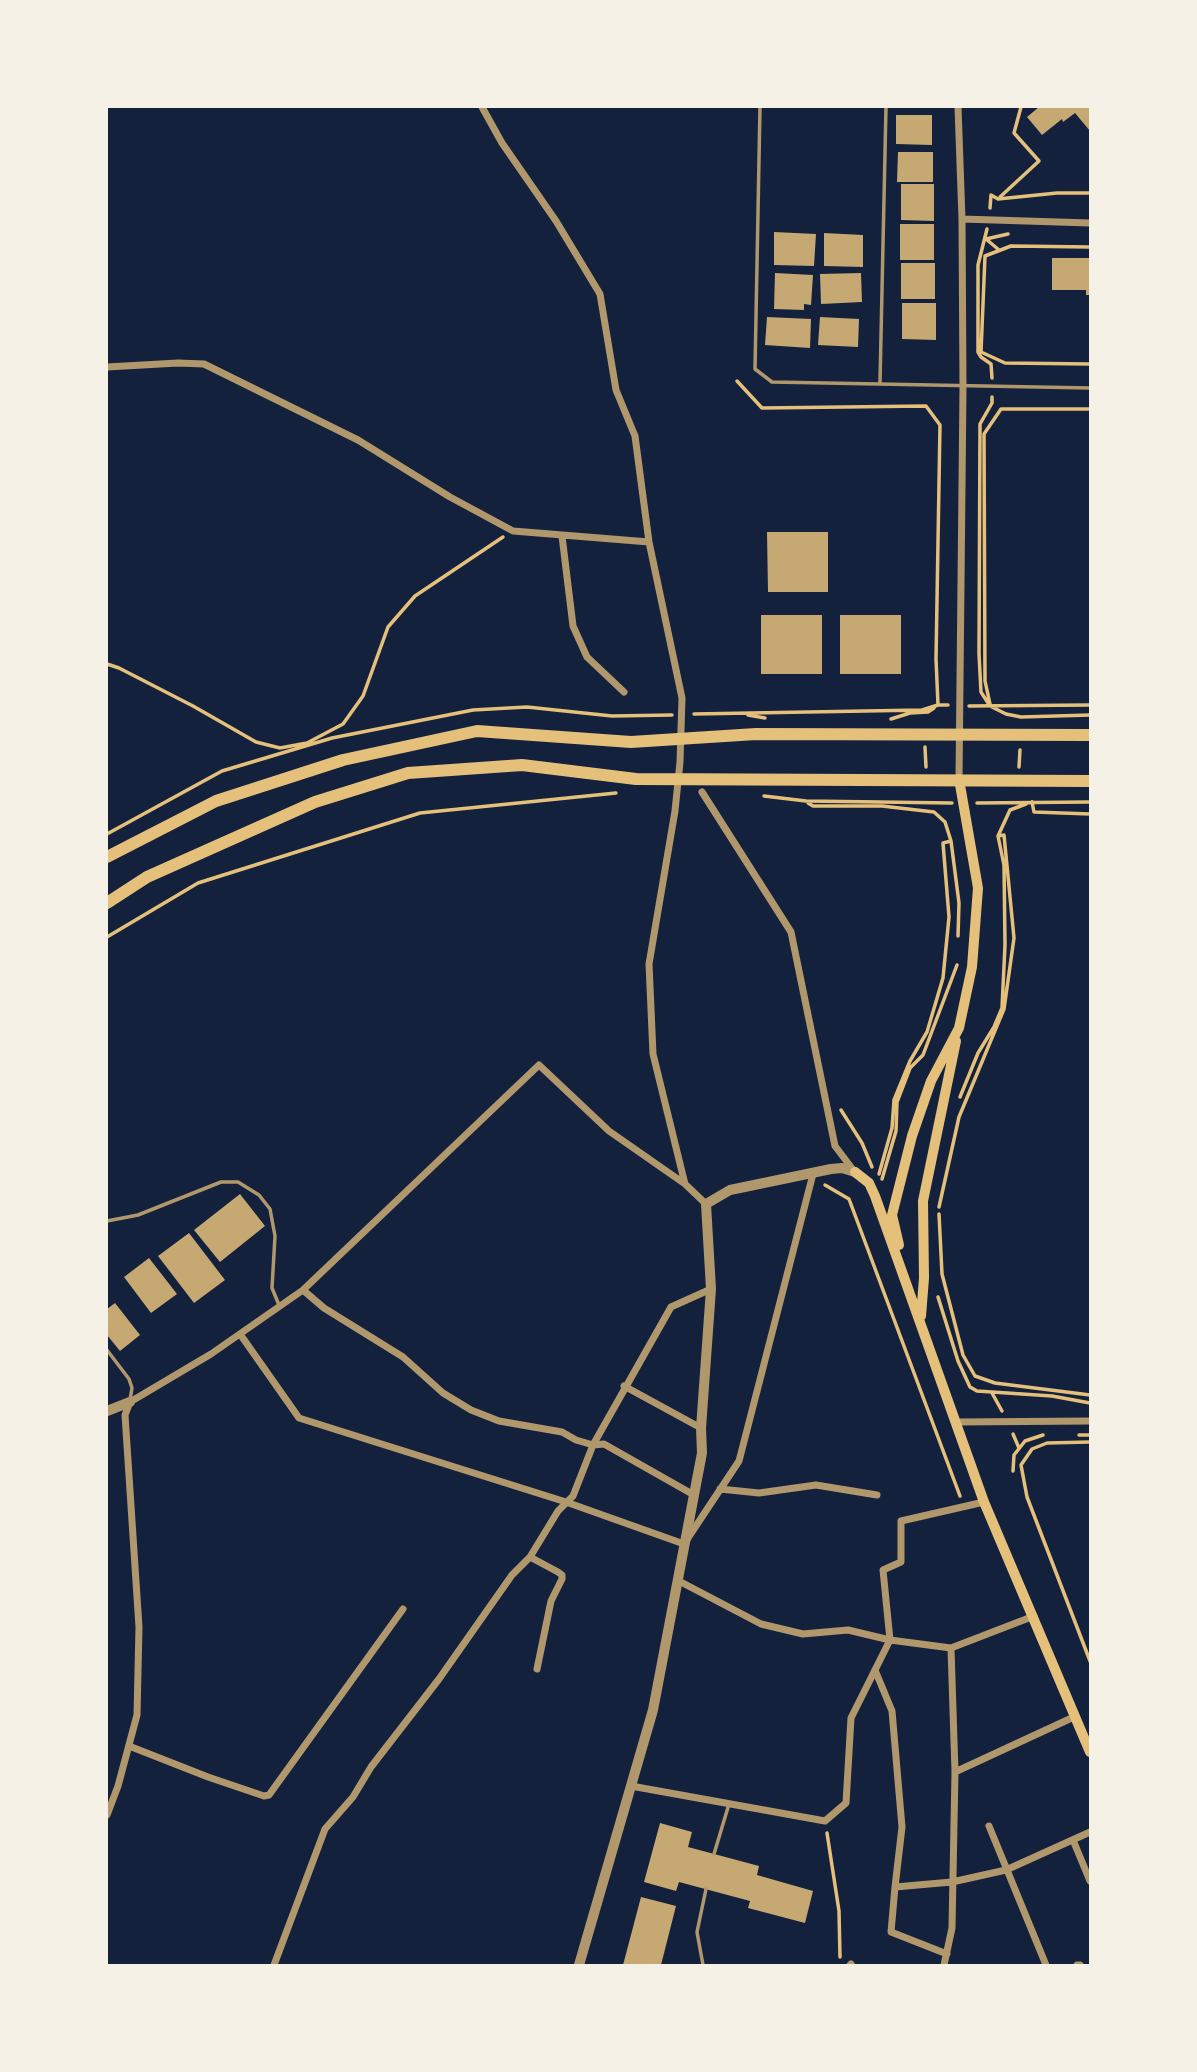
<!DOCTYPE html>
<style>
body{margin:0}
#map{position:relative;width:1197px;height:2072px;overflow:hidden;background:#14213d;font-family:Signika,sans-serif}
canvas{display:block}
.frame{position:absolute;inset:0;border:108px solid #f6f1e7;pointer-events:none}
</style>
<div id="map">
<canvas width="1197" height="2072"></canvas>
<div class="frame"></div>
</div>
<script>
const ctx = document.querySelector('canvas').getContext('2d');
ctx.lineJoin = 'round';
function fillPath(path, color) { ctx.fillStyle = color; ctx.fill(path, 'evenodd'); }
const poly = rows => new Path2D(rows.map(r => 'M' + r).join(''));
function stroke(path, color, width, dash) { ctx.strokeStyle = color; ctx.lineWidth = width; ctx.lineCap = dash ? 'butt' : 'round'; ctx.setLineDash(dash || []); ctx.stroke(path); }
fillPath(poly([
 [1039,107,1090,107,1090,131,1075,113,1063,122,1062,119,1042,135,1027,117],
 [896,115,932,115,932,145,896,144],
 [898,152,933,152,933,182,897,182],
 [901,184,934,184,934,221,901,220],
 [900,224,934,224,934,260,900,260],
 [774,232,816,234,814,266,774,265],
 [824,233,863,235,863,267,824,266],
 [1052,258,1090,258,1090,295,1086,295,1086,290,1052,290],
 [901,263,935,263,935,299,901,299],
 [775,273,813,275,811,305,804,304,804,310,774,309],
 [861,273,862,302,821,304,820,274],
 [902,303,936,303,936,340,902,339],
 [767,317,811,319,810,348,765,345],
 [820,317,859,319,858,347,818,345],
 [767,532,828,532,828,592,768,592],
 [761,615,822,615,822,674,761,674],
 [840,615,901,615,901,674,840,674],
 [240,1194,265,1226,220,1262,194,1230],
 [189,1233,225,1280,194,1303,158,1256],
 [149,1258,177,1294,151,1313,124,1277],
 [115,1303,140,1335,120,1351,107,1335,107,1309],
 [660,1823,692,1832,688,1847,759,1866,757,1875,813,1891,805,1923,748,1908,750,1901,679,1882,676,1891,644,1882],
 [641,1897,676,1906,661,1965,623,1965]
]), '#c6a872');
stroke(poly([
 [1000,197,1039,161,1014,133,1021,107],
 [990,208,991,195,998,199,1057,193,1090,193],
 [987,229,978,265,978,352,981,357,991,364,992,378],
 [986,239,1008,234],
 [986,239,999,250],
 [1090,247,1011,246,985,256,981,352,1005,363,1090,364],
 [737,381,762,408,926,406,940,425,936,659,938,705],
 [992,397,992,403,980,424,979,654,981,692,990,706,1006,714,1021,717,1090,715],
 [107,664,119,668,193,706,256,742,280,748,307,743,343,724,363,696,388,627,415,596,503,537],
 [990,704,985,681,984,434,1001,409,1090,409],
 [969,706,1090,705],
 [694,714,922,710,938,705,948,705],
 [748,715,765,718],
 [891,719,910,713,928,712,934,708],
 [925,747,926,767],
 [1019,767,1020,750],
 [764,796,806,801,952,803],
 [1032,802,1034,812,1090,814],
 [808,803,813,806,882,806,934,812,945,822,951,841,943,843,949,917,943,978,927,1032,910,1061,894,1100,892,1128,879,1174],
 [977,803,1090,802],
 [107,834,222,771,332,738,473,710,527,707,612,716,672,715],
 [951,841,959,903,958,936],
 [107,937,198,883,420,813,616,793],
 [960,1097,978,1053,994,1027,1002,1008,1005,945,1004,865,998,836],
 [841,1110,862,1143,872,1167],
 [882,1179,896,1131,897,1102,910,1068,923,1055,957,965],
 [825,1185,849,1199,960,1496],
 [939,1207,959,1117,1004,1009,1014,938,1004,835,998,836,1010,810,1026,804],
 [939,1214,942,1274,963,1355,975,1376,995,1383,1090,1395],
 [938,1297,958,1361,970,1387,977,1391,1052,1396,1090,1403],
 [992,1393,1002,1411],
 [1013,1434,1019,1448],
 [1079,1435,1090,1435],
 [1090,1442,1047,1443,1032,1449,1021,1465,1027,1497,1090,1661],
 [1013,1471,1014,1455,1025,1441,1043,1435],
 [827,1833,839,1911,840,1957]
]), '#e5c07b', 3.5);
stroke(poly([
 [760,107,755,369,772,382,1090,388],
 [880,382,886,107],
 [107,1221,138,1215,221,1182,238,1182,259,1195,270,1209,275,1236,272,1288,279,1305],
 [107,1350,129,1379,132,1388,130,1400],
 [714,1854,729,1804],
 [703,1965,697,1932,706,1889]
]), '#b1986c', 3.5);
stroke(poly([
 [482,107,502,143,556,221,600,294,616,390,635,436,649,542,682,698,680,762,675,811,649,964,653,1054,685,1184,706,1204],
 [958,107,962,219,963,387,959,779],
 [962,219,1090,223],
 [107,367,178,363,204,364,358,440,450,497,513,531,649,542],
 [562,536,573,626,587,657,624,692],
 [702,792,791,932,835,1146,854,1171],
 [303,1290,324,1308,403,1357,443,1393,471,1410,499,1421,562,1432,576,1440,593,1445,604,1444,694,1495],
 [240,1334,299,1418,566,1502,684,1544,739,1461,813,1174],
 [624,1386,701,1428],
 [957,1422,1090,1421],
 [720,1489,759,1493,816,1485,877,1495],
 [530,1557,558,1572,562,1575,562,1579,551,1601,537,1669],
 [677,1580,761,1624,803,1634,848,1630,890,1640,883,1570,901,1562,901,1521,984,1502],
 [875,1670,892,1711,902,1827,895,1887,952,1882,1006,1870,1090,1832],
 [129,1746,208,1777,264,1796,269,1795,403,1609],
 [955,1772,1076,1716],
 [631,1786,825,1821,846,1803,851,1718,890,1640,951,1648,1034,1616],
 [107,1815,118,1786,137,1715,139,1627,125,1415,130,1402,211,1354,303,1290,539,1065,609,1131,685,1184],
 [989,1826,1046,1965],
 [1073,1840,1090,1881],
 [895,1887,891,1932,947,1954],
 [274,1965,325,1829,353,1797,371,1767,439,1679,512,1575,530,1557,558,1511,573,1496,593,1445,671,1307,711,1289],
 [850,1965,851,1964],
 [944,1965,952,1928,955,1772,951,1648],
 [1077,1965,1080,1965]
]), '#b1986c', 7);
stroke(poly([
 [107,1411,130,1402],
 [579,1965,653,1710,702,1453,701,1428,711,1289,706,1204,730,1190,831,1169,842,1168,855,1172]
]), '#b1986c', 10);
stroke(poly([
 [855,1172,869,1183,875,1196,984,1502,1090,1752],
 [899,1245,892,1215,912,1136,931,1081,959,1028,972,967,978,888,959,779],
 [921,1316,924,1278,923,1201,956,1041]
]), '#e5c07b', 10);
stroke(poly([
 [107,857,216,801,343,760,477,731,631,742,756,734,1090,735],
 [107,903,147,877,315,802,408,773,522,765,636,779,1090,781]
]), '#e5c07b', 12);
</script>
